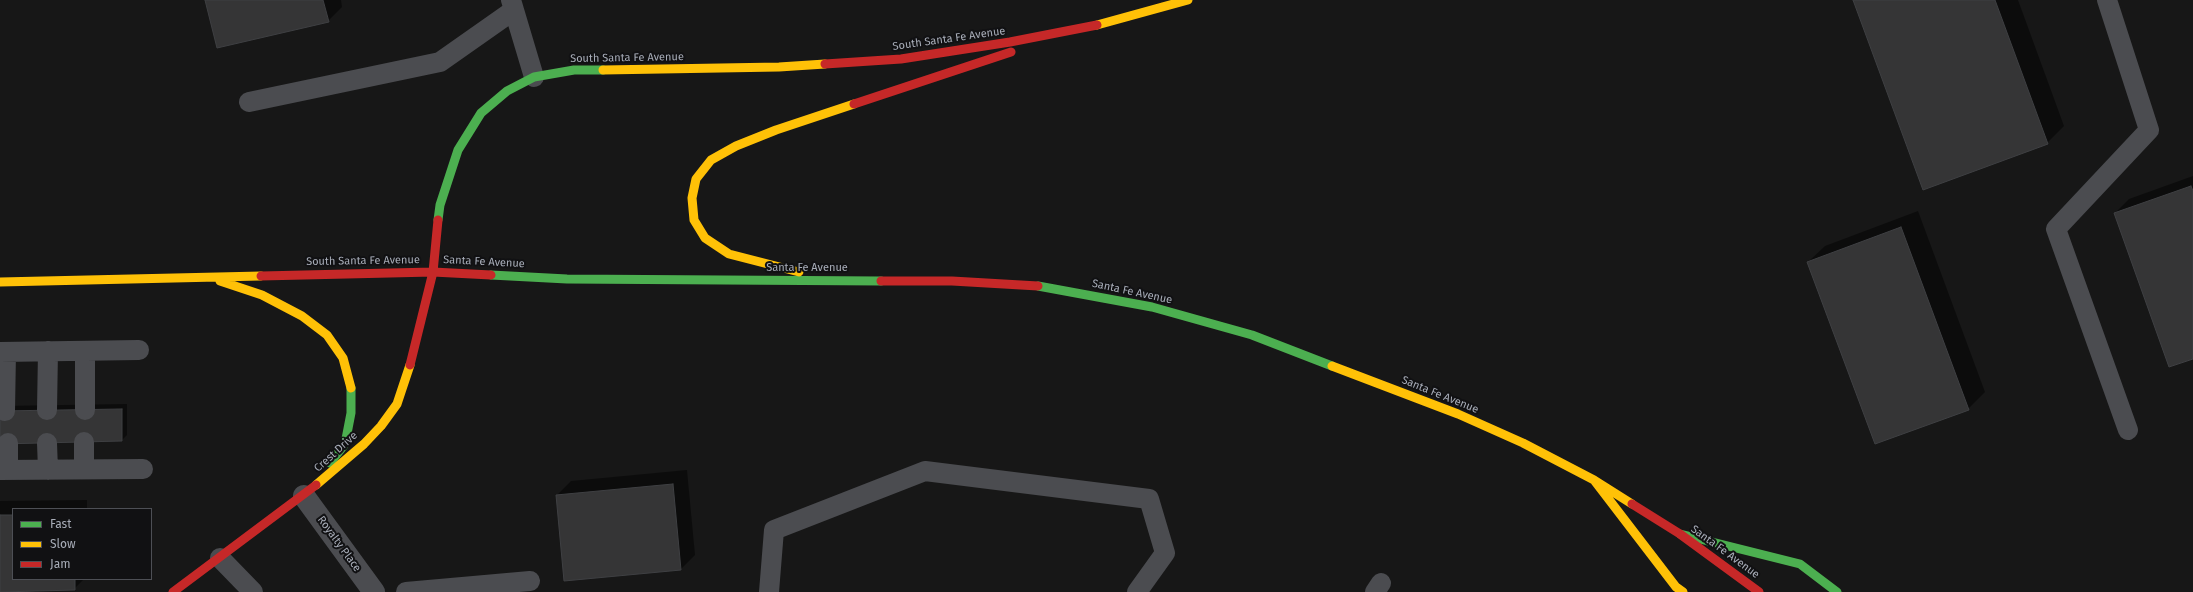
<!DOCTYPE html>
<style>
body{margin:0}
#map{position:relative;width:2193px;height:592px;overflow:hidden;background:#171717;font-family:"Fira Sans",sans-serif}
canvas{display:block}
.legend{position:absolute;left:12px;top:508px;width:140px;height:72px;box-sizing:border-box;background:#111113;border:1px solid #4d4f55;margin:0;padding:5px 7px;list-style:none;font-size:12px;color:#a8adb8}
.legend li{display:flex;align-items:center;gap:8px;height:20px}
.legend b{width:20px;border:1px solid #4d4f55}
</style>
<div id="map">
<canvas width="2193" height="592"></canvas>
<ul class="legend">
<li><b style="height:5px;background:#4caf50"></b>Fast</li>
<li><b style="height:5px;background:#ffc107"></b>Slow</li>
<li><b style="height:5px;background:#c62828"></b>Jam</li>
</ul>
</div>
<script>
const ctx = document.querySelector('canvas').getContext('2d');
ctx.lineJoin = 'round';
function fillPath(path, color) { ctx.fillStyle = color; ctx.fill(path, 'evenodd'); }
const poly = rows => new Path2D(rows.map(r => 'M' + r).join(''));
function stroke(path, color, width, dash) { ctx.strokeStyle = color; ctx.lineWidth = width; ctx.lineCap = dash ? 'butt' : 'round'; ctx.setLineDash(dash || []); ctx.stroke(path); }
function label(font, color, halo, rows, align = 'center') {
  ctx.font = font + ' "Fira Sans",sans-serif'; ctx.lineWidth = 4; ctx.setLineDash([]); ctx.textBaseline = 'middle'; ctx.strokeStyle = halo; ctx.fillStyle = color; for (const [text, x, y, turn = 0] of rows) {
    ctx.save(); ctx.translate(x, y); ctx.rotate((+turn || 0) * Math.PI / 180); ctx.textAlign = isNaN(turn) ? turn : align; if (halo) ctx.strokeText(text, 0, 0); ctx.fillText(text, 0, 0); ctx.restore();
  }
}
fillPath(poly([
 [206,0,341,0,342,7,328,21],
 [1855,0,2018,0,2064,126,2047,143],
 [2193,176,2193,358,2115,213,2129,199],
 [1918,211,1985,392,1968,409,1808,262,1825,246],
 [127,404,127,435,122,440,0,442,0,406],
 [687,470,695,555,681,569,565,580,557,495,571,481],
 [87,500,87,509,13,509,13,579,84,579,74,589,0,591,0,501]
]), '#0007');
const building = poly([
 [205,0,323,0,329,22,217,48,205,0],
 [1853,0,1995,0,2048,144,1923,190,1853,0],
 [2191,186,2193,191,2193,359,2169,367,2114,213,2191,186],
 [1901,227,1969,410,1875,444,1807,262,1901,227],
 [122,409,122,441,0,444,0,411,122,409],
 [673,484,681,570,564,581,556,495,673,484],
 [0,515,13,515,13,579,75,579,75,590,0,592,0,515]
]);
fillPath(building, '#353536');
stroke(building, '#3f4043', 1);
stroke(poly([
 [511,0,534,77],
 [2107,0,2149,130,2056,229,2128,430],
 [249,102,440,62,514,10],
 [0,352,139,350],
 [85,352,85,410],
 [47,410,48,351],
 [5,411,6,352],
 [47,443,48,470],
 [84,469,84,442],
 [0,470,143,469],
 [8,470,8,443],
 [220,558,253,592],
 [406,592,530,581],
 [769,592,774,530,925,471,1149,499,1165,553,1137,592],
 [1375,592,1381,583]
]), '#4b4c50', 20);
stroke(poly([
 [304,496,374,592]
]), '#4b4c50', 22);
stroke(poly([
 [438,220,440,205,458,150,481,113,507,91,534,77,574,70,603,70],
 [491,275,567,279,881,281],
 [1038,286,1152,307,1252,335,1332,366],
 [330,463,345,444,351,413,351,388],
 [1680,534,1800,564,1837,592]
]), '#4caf50', 9);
stroke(poly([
 [1097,25,1188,0],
 [603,70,779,67,825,64],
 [799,272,729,254,705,238,694,220,692,198,696,179,711,160,736,146,776,130,854,104],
 [220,281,262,295,302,316,327,335,343,358,351,388],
 [0,282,261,276],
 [1332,366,1458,414,1523,443,1594,480,1632,504],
 [1594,480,1676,587,1683,592],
 [316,485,364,444,381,426,397,404,410,365]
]), '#ffc107', 9);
stroke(poly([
 [825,64,901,59,1010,42,1097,25],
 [854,104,1011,52],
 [261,276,433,272,491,275],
 [881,281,952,281,1038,286],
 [410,365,433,272,438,220],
 [1632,504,1680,534,1759,592],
 [173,592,316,485]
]), '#c62828', 9);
label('11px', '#a8adb8', '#111113', [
 ["South Santa Fe Avenue",949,39,-8],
 ["South Santa Fe Avenue",627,58,-1],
 ["South Santa Fe Avenue",363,261,-1],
 ["Santa Fe Avenue",484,262,3],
 ["Santa Fe Avenue",807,268],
 ["Santa Fe Avenue",1132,292,12],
 ["Santa Fe Avenue",1440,395,22],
 ["Crest Drive",336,452,-42],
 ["Royalty Place",339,544,54],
 ["Santa Fe Avenue",1725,552,36]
]);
</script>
